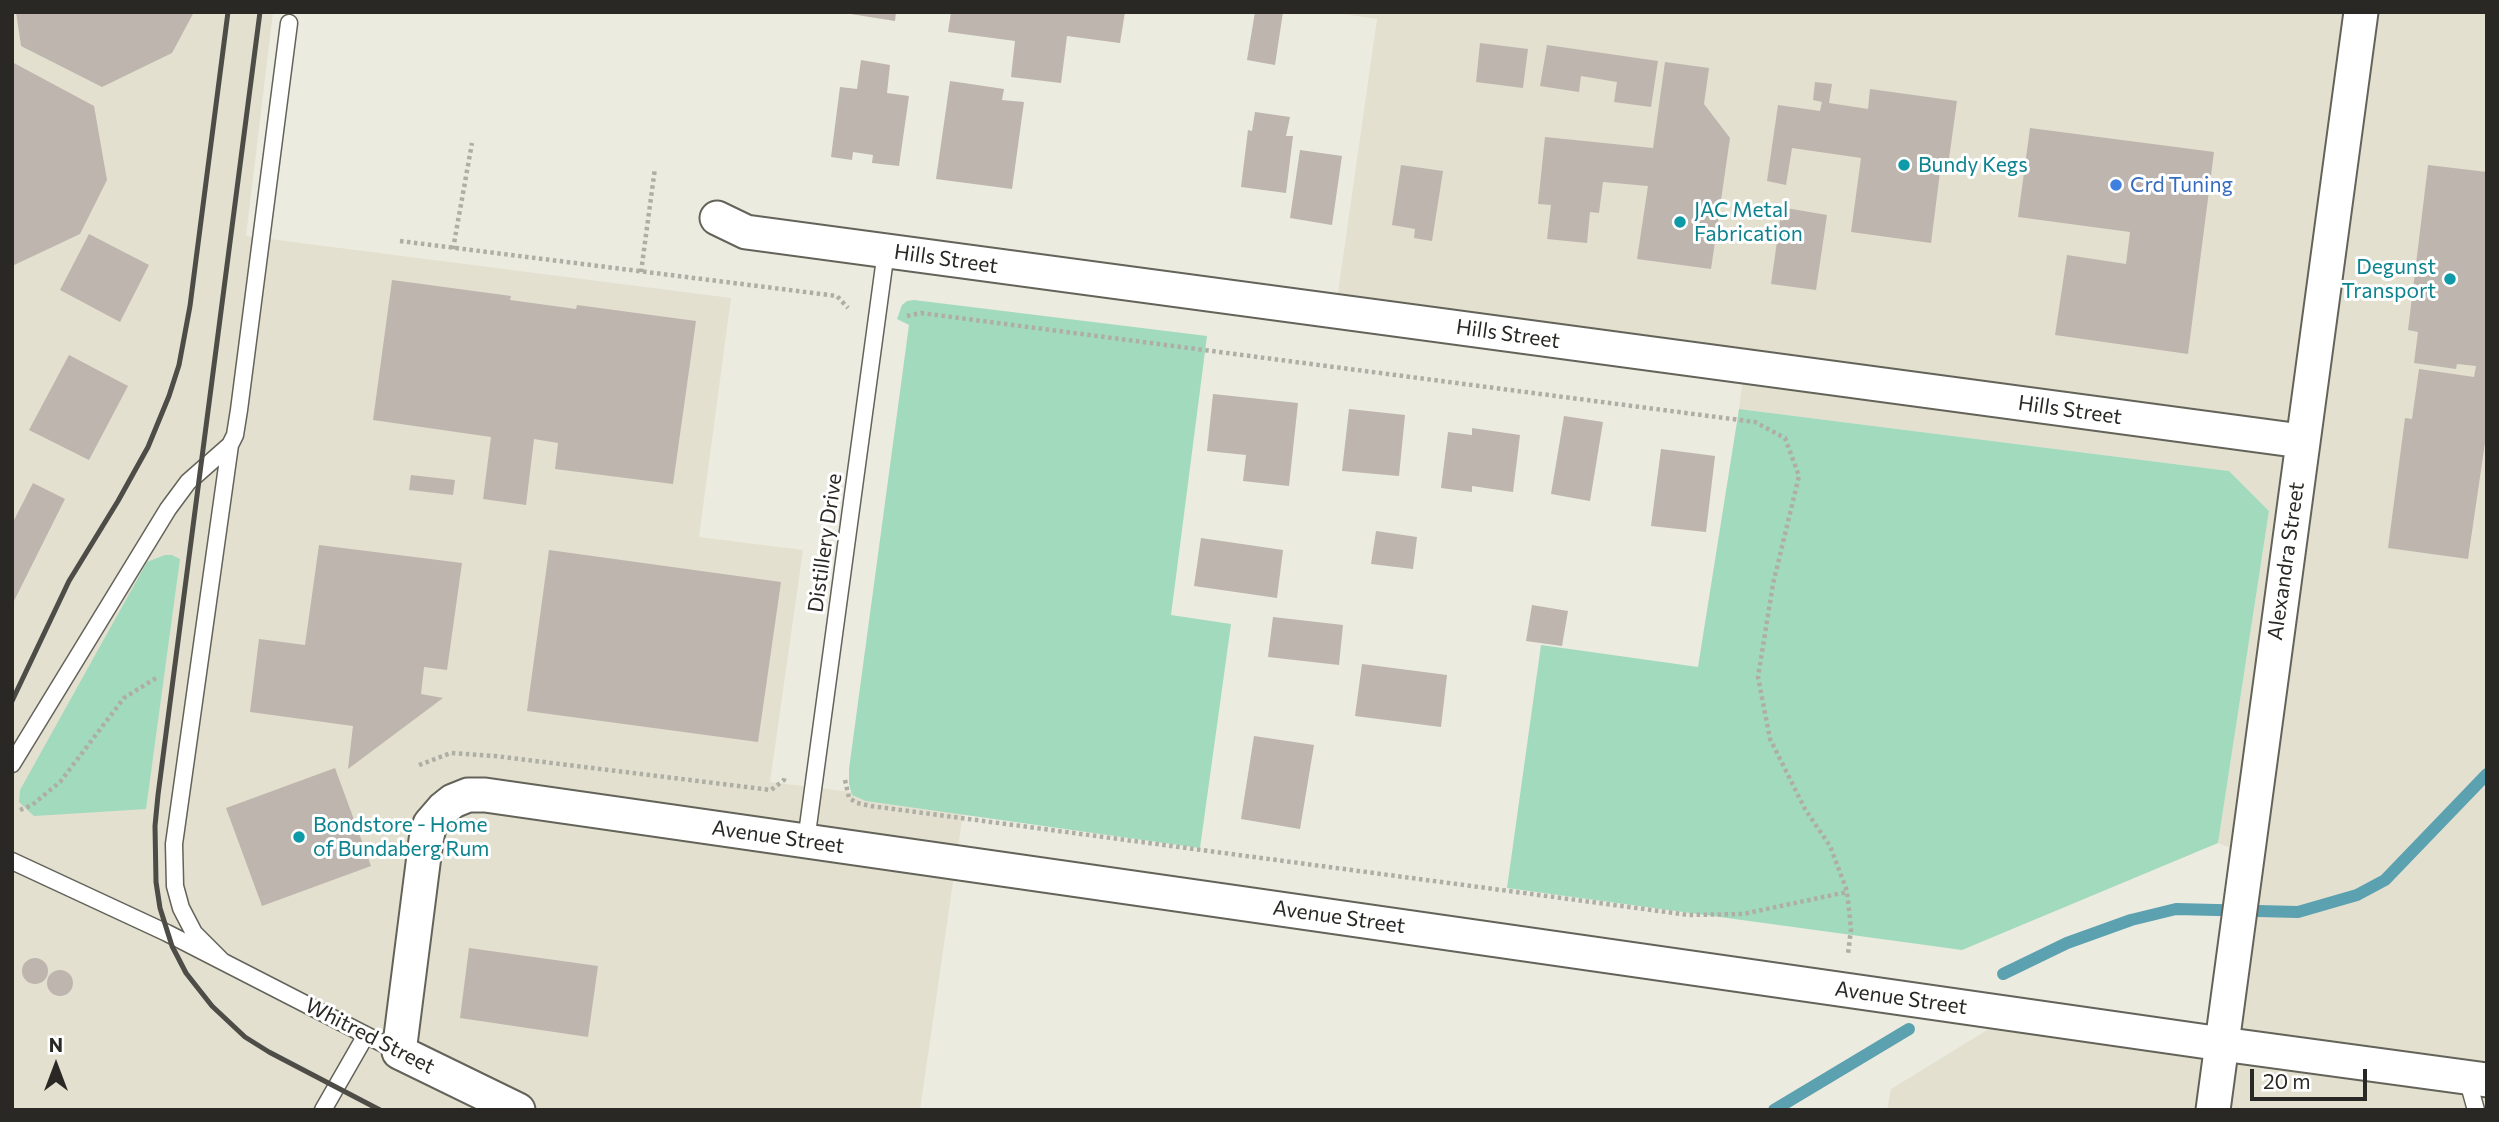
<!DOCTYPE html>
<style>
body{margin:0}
#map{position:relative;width:2499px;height:1122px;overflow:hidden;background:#ecebe0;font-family:Commissioner,sans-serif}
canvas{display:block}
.frame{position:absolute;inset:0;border:14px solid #292824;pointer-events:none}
.north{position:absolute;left:21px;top:1031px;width:70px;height:70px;-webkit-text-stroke:5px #fff;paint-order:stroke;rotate:0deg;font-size:19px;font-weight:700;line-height:28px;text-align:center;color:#292824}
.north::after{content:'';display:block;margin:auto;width:24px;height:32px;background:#292824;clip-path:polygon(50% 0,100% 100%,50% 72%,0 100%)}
.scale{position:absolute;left:2250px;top:1069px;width:117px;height:32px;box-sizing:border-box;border:4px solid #292824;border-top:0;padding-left:9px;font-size:21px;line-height:24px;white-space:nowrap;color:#292824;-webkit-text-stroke:5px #fff;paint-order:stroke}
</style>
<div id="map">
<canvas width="2499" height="1122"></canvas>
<div class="frame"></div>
<div class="north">N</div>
<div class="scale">20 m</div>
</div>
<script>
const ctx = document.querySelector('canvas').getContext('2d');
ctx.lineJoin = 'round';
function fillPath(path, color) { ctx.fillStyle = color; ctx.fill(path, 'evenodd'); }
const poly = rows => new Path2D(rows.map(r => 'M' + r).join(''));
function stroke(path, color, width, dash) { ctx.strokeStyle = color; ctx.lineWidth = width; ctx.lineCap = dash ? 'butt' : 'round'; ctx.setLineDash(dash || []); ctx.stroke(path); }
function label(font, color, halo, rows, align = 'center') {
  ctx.font = font + ' Commissioner,sans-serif'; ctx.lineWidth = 6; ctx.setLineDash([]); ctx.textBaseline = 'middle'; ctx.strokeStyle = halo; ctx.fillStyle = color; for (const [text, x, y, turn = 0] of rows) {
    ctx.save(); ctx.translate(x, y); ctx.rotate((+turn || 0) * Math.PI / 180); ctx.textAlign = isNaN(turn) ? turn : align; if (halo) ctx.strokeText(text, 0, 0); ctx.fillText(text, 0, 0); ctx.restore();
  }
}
fillPath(poly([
 [12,12,273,12,246,236,731,298,699,537,803,550,770,782,964,806,920,1110,12,1110],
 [1330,12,2487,12,2487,1110,1887,1110,1891,1089,2010,1016,2225,1047,2250,855,2218,843,2269,511,2229,471,1739,409,1745,363,1336,307,1377,19]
]), '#e3e0cf');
fillPath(poly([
 [914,300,1207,336,1171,615,1231,624,1200,848,866,801,852,795,849,784,849,769,909,325,897,319,902,305,907,301],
 [1739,409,2229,471,2269,511,2218,843,1962,950,1507,888,1541,645,1698,667],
 [165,555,172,555,180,559,146,809,34,816,19,802,20,790,147,562]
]), '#a2dabe');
stroke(poly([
 [2003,974,2067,943,2131,920,2176,909,2298,912,2357,895,2385,880,2487,774],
 [1774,1110,1909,1029]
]), '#5ca1b0', 12);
fillPath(poly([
 [16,12,194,12,172,53,102,87,21,46],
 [838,12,896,12,895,21],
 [951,12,1125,12,1120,43,1067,36,1061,83,1011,77,1015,41,948,32],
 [1255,12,1283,12,1275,65,1247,60],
 [1480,43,1528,49,1523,88,1476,82],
 [1547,45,1658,61,1651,107,1614,102,1617,82,1581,76,1579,92,1540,86],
 [861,60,890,65,887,93,909,96,899,166,872,163,873,155,853,152,852,160,831,157,840,87,857,89],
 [12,62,94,106,107,180,80,234,12,266],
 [1665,62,1709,68,1704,104,1730,138,1711,269,1637,259,1648,186,1603,182,1599,213,1590,212,1587,243,1547,239,1551,205,1538,204,1545,137,1653,148],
 [950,81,1004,89,1002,100,1024,102,1012,189,936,179],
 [1815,82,1832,84,1829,103,1868,109,1870,89,1957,101,1947,173,1940,172,1931,243,1851,232,1861,158,1792,148,1786,185,1767,181,1778,105,1820,111,1822,102,1813,100],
 [1255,112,1290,117,1286,136,1293,136,1286,193,1241,187,1248,130,1252,131],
 [2030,128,2214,152,2188,354,2055,335,2067,255,2126,264,2130,232,2018,217],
 [1300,150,1342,156,1332,225,1290,218],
 [1401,165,1443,171,1432,241,1414,238,1415,229,1392,225],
 [2428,165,2487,172,2487,429,2468,559,2388,548,2405,418,2412,419,2419,369,2474,377,2476,366,2457,364,2456,369,2414,363,2418,332,2408,330],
 [1786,208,1827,215,1816,290,1771,284,1780,220,1783,221],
 [89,234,149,265,120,322,60,290],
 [392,280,511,296,510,300,576,309,577,305,696,321,673,484,555,469,558,443,534,439,526,505,483,499,491,437,373,420],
 [69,355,128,386,89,460,29,430],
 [1213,394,1298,403,1289,486,1243,481,1246,455,1207,451],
 [1349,409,1405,415,1399,476,1342,471],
 [1564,416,1603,422,1590,501,1551,494],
 [1472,428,1520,435,1513,492,1472,486,1472,492,1441,488,1448,432,1472,435],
 [1661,449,1715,456,1706,532,1651,526],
 [411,475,455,480,453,495,409,490],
 [33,483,65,499,12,605,12,524],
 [1376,531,1417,537,1413,569,1371,564],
 [1201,538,1283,550,1277,598,1194,586],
 [319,545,462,563,447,670,424,667,421,694,443,698,348,769,353,726,250,712,259,639,305,645],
 [549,550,781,582,758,742,527,711],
 [1532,605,1568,611,1562,646,1526,641],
 [1273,617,1343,625,1339,665,1268,657],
 [1362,664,1447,675,1441,727,1355,716],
 [1254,736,1314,745,1300,829,1241,819],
 [335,768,371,866,262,906,226,808],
 [469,948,598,966,588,1037,460,1018],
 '22 971a13 13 0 1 1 26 0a13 13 0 1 1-26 0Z',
 '47 983a13 13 0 1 1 26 0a13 13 0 1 1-26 0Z'
]), '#bdb5ae');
const service = poly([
 [12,764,168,509,188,482,230,445],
 [806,841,886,251],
 [12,861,167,933,399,1052],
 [222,961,194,933,181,908,175,886,174,844,230,445,235,435,239,410,289,23],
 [2467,1078,2476,1110],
 [323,1110,366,1035]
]);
const minor = poly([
 [717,218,746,232,2301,441],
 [518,1110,399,1052,426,840,430,824,443,809,453,801,468,795,485,795,2222,1044,2487,1080],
 [2213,1110,2361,12]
]);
stroke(service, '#64635a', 19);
stroke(minor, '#64635a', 37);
stroke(poly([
 [400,241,837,296,848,308],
 [453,249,472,143],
 [641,272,655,168],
 [907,316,921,313,1755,422,1785,438,1799,476,1773,584,1758,677,1770,739,1805,809,1830,846,1847,891,1851,929,1848,954],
 [419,765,451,753,495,756,771,790,784,780,785,776],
 [845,780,849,798,857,803,871,806,1689,915,1743,914,1847,892],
 [20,810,32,805,60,782,124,698,156,678]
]), '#afaea5', 4.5, [3.5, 3.5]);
stroke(service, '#fff', 16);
stroke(minor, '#fff', 33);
stroke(poly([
 [260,12,158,795,155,826,156,882,160,908,172,946,186,973,212,1006,245,1037,269,1052,380,1110],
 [12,701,69,581,118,501,148,447,169,396,179,365,190,306,228,12]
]), '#4d4c47', 5);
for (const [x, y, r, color] of [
 [1904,165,7,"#0f9aa8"],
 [2116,185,7,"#3f7fe0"],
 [1680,222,7,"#0f9aa8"],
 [2450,279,7,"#0f9aa8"],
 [299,837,7,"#0f9aa8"]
]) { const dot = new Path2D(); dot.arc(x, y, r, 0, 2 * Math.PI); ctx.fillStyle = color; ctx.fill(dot); stroke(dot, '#fff', 2.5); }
label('21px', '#0d838f', '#fff', [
 ["Bundy Kegs",1918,165],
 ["JAC Metal",1694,210],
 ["Fabrication",1694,234],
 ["Degunst",2436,267,"right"],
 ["Transport",2436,291,"right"],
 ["Bondstore - Home",313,825],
 ["of Bundaberg Rum",313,849]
], 'left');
label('21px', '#366cbe', '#fff', [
 ["Crd Tuning",2130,185]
], 'left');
label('21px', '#292824', '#fff', [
 ["Hills Street",946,259,8],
 ["Hills Street",1508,334,8],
 ["Hills Street",2070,410,8],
 ["Distillery Drive",825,543,-82],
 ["Alexandra Street",2286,561,-82],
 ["Avenue Street",778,837,8],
 ["Avenue Street",1339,917,8],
 ["Avenue Street",1901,998,8],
 ["Whitred Street",370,1036,27]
]);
</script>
